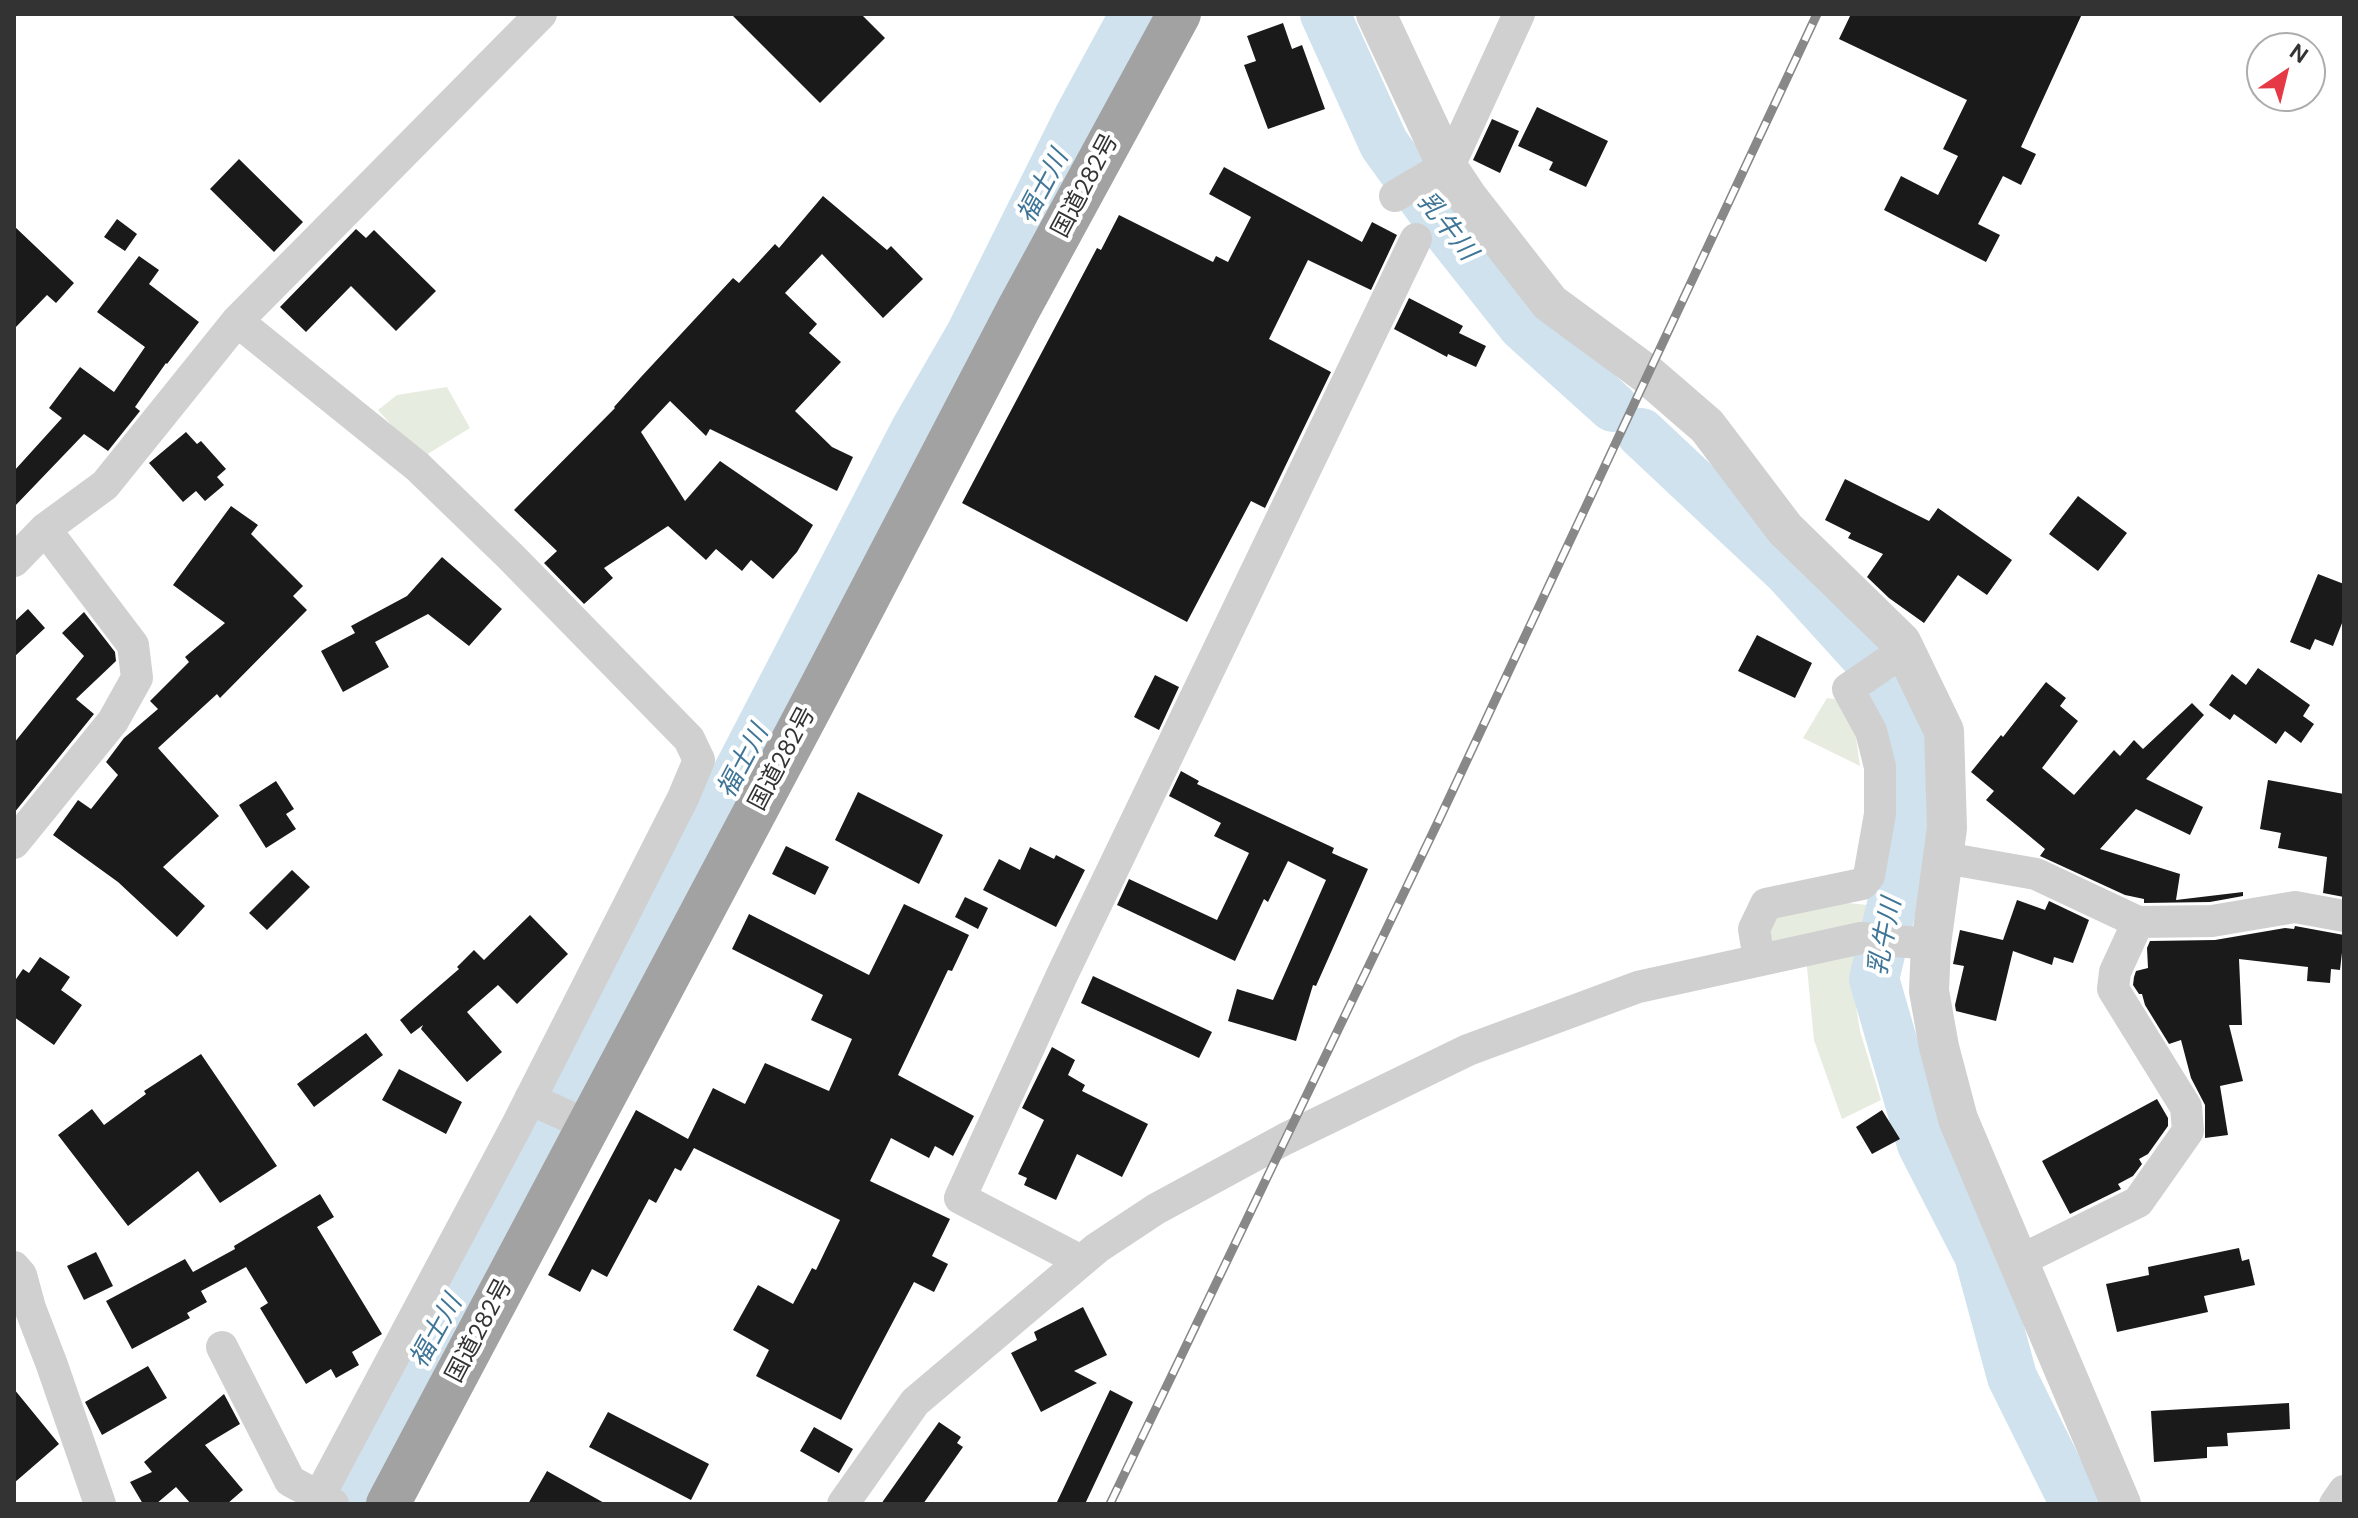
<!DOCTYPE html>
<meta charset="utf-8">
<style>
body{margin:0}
#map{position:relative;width:2358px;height:1518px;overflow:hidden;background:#fff;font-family:"DM Sans",sans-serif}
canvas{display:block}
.frame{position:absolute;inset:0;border:16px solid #333;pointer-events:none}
.north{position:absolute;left:2246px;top:32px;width:80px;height:80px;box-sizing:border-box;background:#fff;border:2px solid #adadad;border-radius:50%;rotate:35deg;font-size:22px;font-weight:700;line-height:32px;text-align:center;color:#333}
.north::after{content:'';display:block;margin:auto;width:28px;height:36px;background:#e63946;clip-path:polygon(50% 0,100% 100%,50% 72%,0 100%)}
</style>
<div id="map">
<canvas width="2358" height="1518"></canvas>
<div class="frame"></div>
<div class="north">N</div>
</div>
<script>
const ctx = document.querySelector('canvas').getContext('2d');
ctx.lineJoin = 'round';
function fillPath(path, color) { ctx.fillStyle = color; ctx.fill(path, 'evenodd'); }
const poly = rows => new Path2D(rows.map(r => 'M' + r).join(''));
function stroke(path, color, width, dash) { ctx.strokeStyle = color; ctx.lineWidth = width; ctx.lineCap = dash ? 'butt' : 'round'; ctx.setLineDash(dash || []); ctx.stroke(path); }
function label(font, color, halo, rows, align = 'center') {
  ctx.font = font + ' "DM Sans","Noto Sans JP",sans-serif'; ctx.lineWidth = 8; ctx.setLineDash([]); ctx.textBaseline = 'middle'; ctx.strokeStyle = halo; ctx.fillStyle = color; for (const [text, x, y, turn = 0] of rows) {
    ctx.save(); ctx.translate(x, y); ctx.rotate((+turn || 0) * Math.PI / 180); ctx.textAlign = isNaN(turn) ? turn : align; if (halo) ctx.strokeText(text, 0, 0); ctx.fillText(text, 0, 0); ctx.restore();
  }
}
fillPath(poly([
 [447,387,470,428,421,458,378,410,397,395],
 [1827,698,1851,701,1860,766,1803,738],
 [1817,900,1868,905,1864,929,1764,947,1777,910],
 [1859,947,1854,994,1860,1031,1881,1100,1842,1119,1814,1040,1806,957]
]), '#e6ecdf');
stroke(poly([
 [1325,14,1384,144,1439,220,1523,326,1613,407],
 [1641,433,1788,571,1866,657,1896,710,1910,830,1874,979,1922,1144,1979,1255,2012,1377,2075,1504],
 [343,1504,631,979,916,429,971,334,1079,117,1135,14]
]), '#cfe2ee', 50);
fillPath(poly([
 [731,14,861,14,885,38,820,103],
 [1851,14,2082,14,2021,147,2036,154,2021,185,2003,176,1978,224,2000,235,1986,262,1884,210,1901,176,1938,195,1958,156,1943,149,1967,100,1839,39],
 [1283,23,1292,49,1302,45,1325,109,1268,129,1244,65,1256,61,1247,36],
 [1537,107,1608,141,1586,187,1549,170,1553,162,1518,146],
 [1492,119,1519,131,1500,173,1473,160],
 [239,159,303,222,274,252,210,189],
 [1224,167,1362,242,1372,222,1397,235,1371,290,1308,260,1269,339,1331,372,1265,508,1251,501,1187,622,962,503,1097,248,1101,250,1119,215,1213,262,1216,256,1228,262,1251,217,1209,194],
 [823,196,887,250,891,246,923,279,883,318,822,254,785,293,817,324,809,333,841,362,795,411,832,447,853,457,837,491,710,429,706,436,670,401,641,432,685,501,720,461,813,525,797,552,773,579,751,560,742,571,716,549,706,560,668,526,604,568,613,578,584,604,544,563,557,551,514,510,615,408,614,407,641,377,733,278,739,283,775,244,779,248],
 [117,219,137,234,125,251,104,237],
 [14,226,74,283,56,303,47,295,14,329],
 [356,229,366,238,374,230,436,291,396,331,351,286,306,332,280,307],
 [139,256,159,270,149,284,199,322,167,364,166,363,135,407,140,411,108,451,84,434,14,507,14,471,62,418,49,408,80,367,114,392,145,347,97,312],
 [1409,298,1463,326,1459,333,1486,346,1476,367,1448,354,1447,357,1394,329],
 [186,432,197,444,201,441,226,469,217,477,224,485,205,501,196,491,183,502,149,463],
 [1845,479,1929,521,1938,508,2012,560,1987,595,1958,575,1924,623,1889,598,1867,577,1883,554,1848,538,1851,533,1825,520],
 [2078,496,2127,533,2098,571,2049,534],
 [231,506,258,525,251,534,303,586,293,596,307,610,220,698,217,694,158,748,219,816,163,867,205,906,177,937,118,882,53,835,78,800,91,809,118,775,106,762,124,738,158,709,150,701,189,662,185,657,225,623,173,585],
 [442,557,502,609,469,646,428,614,375,642,389,667,343,692,321,651,355,633,351,626,407,596],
 [2318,574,2344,584,2344,618,2333,646,2315,639,2310,650,2290,642],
 [28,609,45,628,14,657,14,622],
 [84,612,115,652,116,661,76,699,94,714,14,813,14,743,84,656,62,633],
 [1757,635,1812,663,1795,698,1738,671],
 [2258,668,2310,705,2303,716,2314,724,2301,743,2285,731,2276,744,2234,714,2230,720,2209,705,2232,674,2246,685],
 [1155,675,1179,687,1159,730,1134,717],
 [2046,682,2066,698,2060,706,2078,721,2042,768,2074,795,2114,750,2120,756,2134,740,2143,749,2192,703,2204,715,2146,779,2203,807,2190,835,2136,809,2100,849,2180,874,2176,900,2243,892,2243,896,2210,902,2144,903,2144,899,2125,895,2040,856,2045,849,1986,800,1994,791,1971,772,2001,735,2003,737],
 [1181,771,1199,781,1197,784,1334,848,1332,853,1368,869,1316,986,1313,985,1296,1041,1228,1021,1237,989,1273,1000,1326,880,1288,861,1268,902,1264,899,1235,961,1117,905,1129,879,1217,920,1249,853,1214,836,1221,823,1169,796],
 [2268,780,2344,794,2344,897,2323,893,2327,857,2278,848,2281,833,2260,829],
 [276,781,294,809,286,814,296,829,266,848,239,805],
 [858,792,943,835,919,884,835,840],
 [786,846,829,867,815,895,772,874],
 [1030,847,1054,859,1056,855,1085,870,1056,927,983,890,999,859,1020,870],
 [292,870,310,887,267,930,249,913],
 [965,897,988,908,978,929,955,917],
 [2017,900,2045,910,2049,901,2089,920,2073,963,2054,957,2052,965,2013,951,1996,1021,1956,1011,1955,1005,1964,966,1953,964,1960,930,2003,940],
 [904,904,969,935,952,971,948,970,898,1075,974,1116,953,1156,935,1146,929,1158,891,1138,870,1181,950,1219,932,1256,948,1264,934,1292,914,1282,841,1420,756,1376,769,1350,733,1330,758,1285,793,1304,812,1268,816,1270,840,1220,694,1148,681,1171,675,1168,656,1203,649,1199,607,1277,592,1269,580,1292,548,1275,636,1110,688,1139,713,1088,745,1104,765,1063,829,1091,852,1039,811,1020,823,995,732,949,749,914,869,975],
 [530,915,568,954,517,1004,498,985,467,1012,502,1052,467,1082,421,1029,423,1025,411,1034,400,1020,459,969,457,967,474,950,484,960],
 [2295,926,2344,935,2340,970,2331,969,2330,983,2307,981,2308,967,2239,959,2242,1025,2229,1025,2243,1081,2220,1086,2228,1135,2205,1138,2205,1105,2191,1078,2181,1040,2169,1044,2145,1005,2142,994,2139,994,2133,985,2134,977,2136,971,2148,968,2147,948,2150,941,2215,940,2285,928,2294,929],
 [40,957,70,977,61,990,82,1005,54,1045,14,1017,14,982,23,969,29,973],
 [1093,976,1212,1032,1199,1058,1081,1003],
 [366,1033,383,1055,314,1107,297,1084],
 [1052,1047,1075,1060,1068,1075,1085,1085,1082,1091,1148,1124,1122,1177,1077,1154,1056,1200,1024,1185,1027,1178,1018,1174,1044,1120,1022,1108],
 [201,1054,277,1166,220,1203,198,1171,128,1226,58,1135,92,1109,104,1125,146,1094,144,1091],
 [399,1069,462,1102,446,1134,382,1100],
 [2157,1099,2168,1118,2168,1126,2148,1154,2139,1159,2142,1164,2133,1176,2118,1184,2121,1189,2070,1214,2042,1161],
 [1882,1110,1900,1139,1872,1154,1856,1127],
 [320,1194,334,1217,317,1227,382,1334,352,1352,359,1365,336,1378,331,1369,306,1384,260,1308,268,1303,246,1267,201,1291,207,1302,187,1313,190,1318,132,1349,106,1301,185,1259,193,1272,235,1249,234,1246],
 [2239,1248,2242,1261,2249,1259,2255,1285,2204,1296,2208,1312,2117,1332,2106,1284,2149,1275,2148,1267],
 [96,1252,113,1286,84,1300,67,1266],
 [1083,1307,1107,1355,1074,1371,1097,1383,1041,1412,1011,1353,1037,1340,1034,1332],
 [148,1366,167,1398,102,1435,85,1402],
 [14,1389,59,1444,14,1483],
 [1110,1390,1133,1402,1085,1504,1056,1504],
 [224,1394,240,1424,205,1445,243,1490,227,1504,191,1504,176,1487,156,1504,143,1504,130,1482,152,1472,144,1462],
 [2289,1403,2290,1429,2227,1433,2228,1446,2207,1447,2207,1458,2154,1462,2151,1411],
 [608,1412,709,1464,691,1500,589,1447],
 [939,1422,961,1437,957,1443,963,1447,923,1504,881,1504],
 [814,1427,853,1449,839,1473,800,1451],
 [547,1471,606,1504,528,1504]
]), '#1a1a1a');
stroke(poly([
 [1395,196,1434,173,1448,168,1519,14],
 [237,321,418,467,511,557,689,739,699,760,683,798,517,1125,315,1504],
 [14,561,45,529,105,485,237,321,541,14],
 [14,843,113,721,137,678,133,645,45,529],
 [1945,858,2036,874,2138,922,2212,921,2295,907,2344,916],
 [1759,960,1754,929,1766,904,1862,884,1869,876,1880,814,1880,767,1871,731,1848,689,1905,650],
 [530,1099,587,1125],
 [1081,1261,960,1198,1062,975,1416,239],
 [2017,1262,2138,1202,2188,1131,2186,1107,2113,989,2115,972,2138,922],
 [14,1267,21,1275,30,1308,52,1365,100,1504],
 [222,1347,290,1481,333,1504],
 [843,1504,915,1402,1097,1248,1156,1209,1285,1139,1468,1050,1638,987,1861,938,1931,944],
 [2335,1504,2344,1491]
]), '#d0d0d0', 32);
stroke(poly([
 [1376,14,1448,168,1468,198,1550,303,1648,375,1707,426,1785,529,1901,642,1944,731,1947,828,1931,944,1929,991,1939,1047,1958,1119,2121,1504]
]), '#d0d0d0', 40);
stroke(poly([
 [388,1504,818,693,1018,310,1179,14]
]), '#a2a2a2', 44);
const rail = poly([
 [1110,1504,1437,824,1817,14]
]);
stroke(rail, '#888', 9);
stroke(rail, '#fff', 6, [18]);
label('24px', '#333', '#fff', [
 ["国道282号",1086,186,-62],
 ["国道282号",783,759,-62],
 ["国道282号",480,1331,-62]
]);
label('italic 26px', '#3f7597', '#fff', [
 ["福士川",1044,187,-62],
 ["乳牛川",1446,227,52],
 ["福士川",744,762,-62],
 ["乳牛川",1886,937,-79],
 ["福士川",437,1332,-61]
]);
</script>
